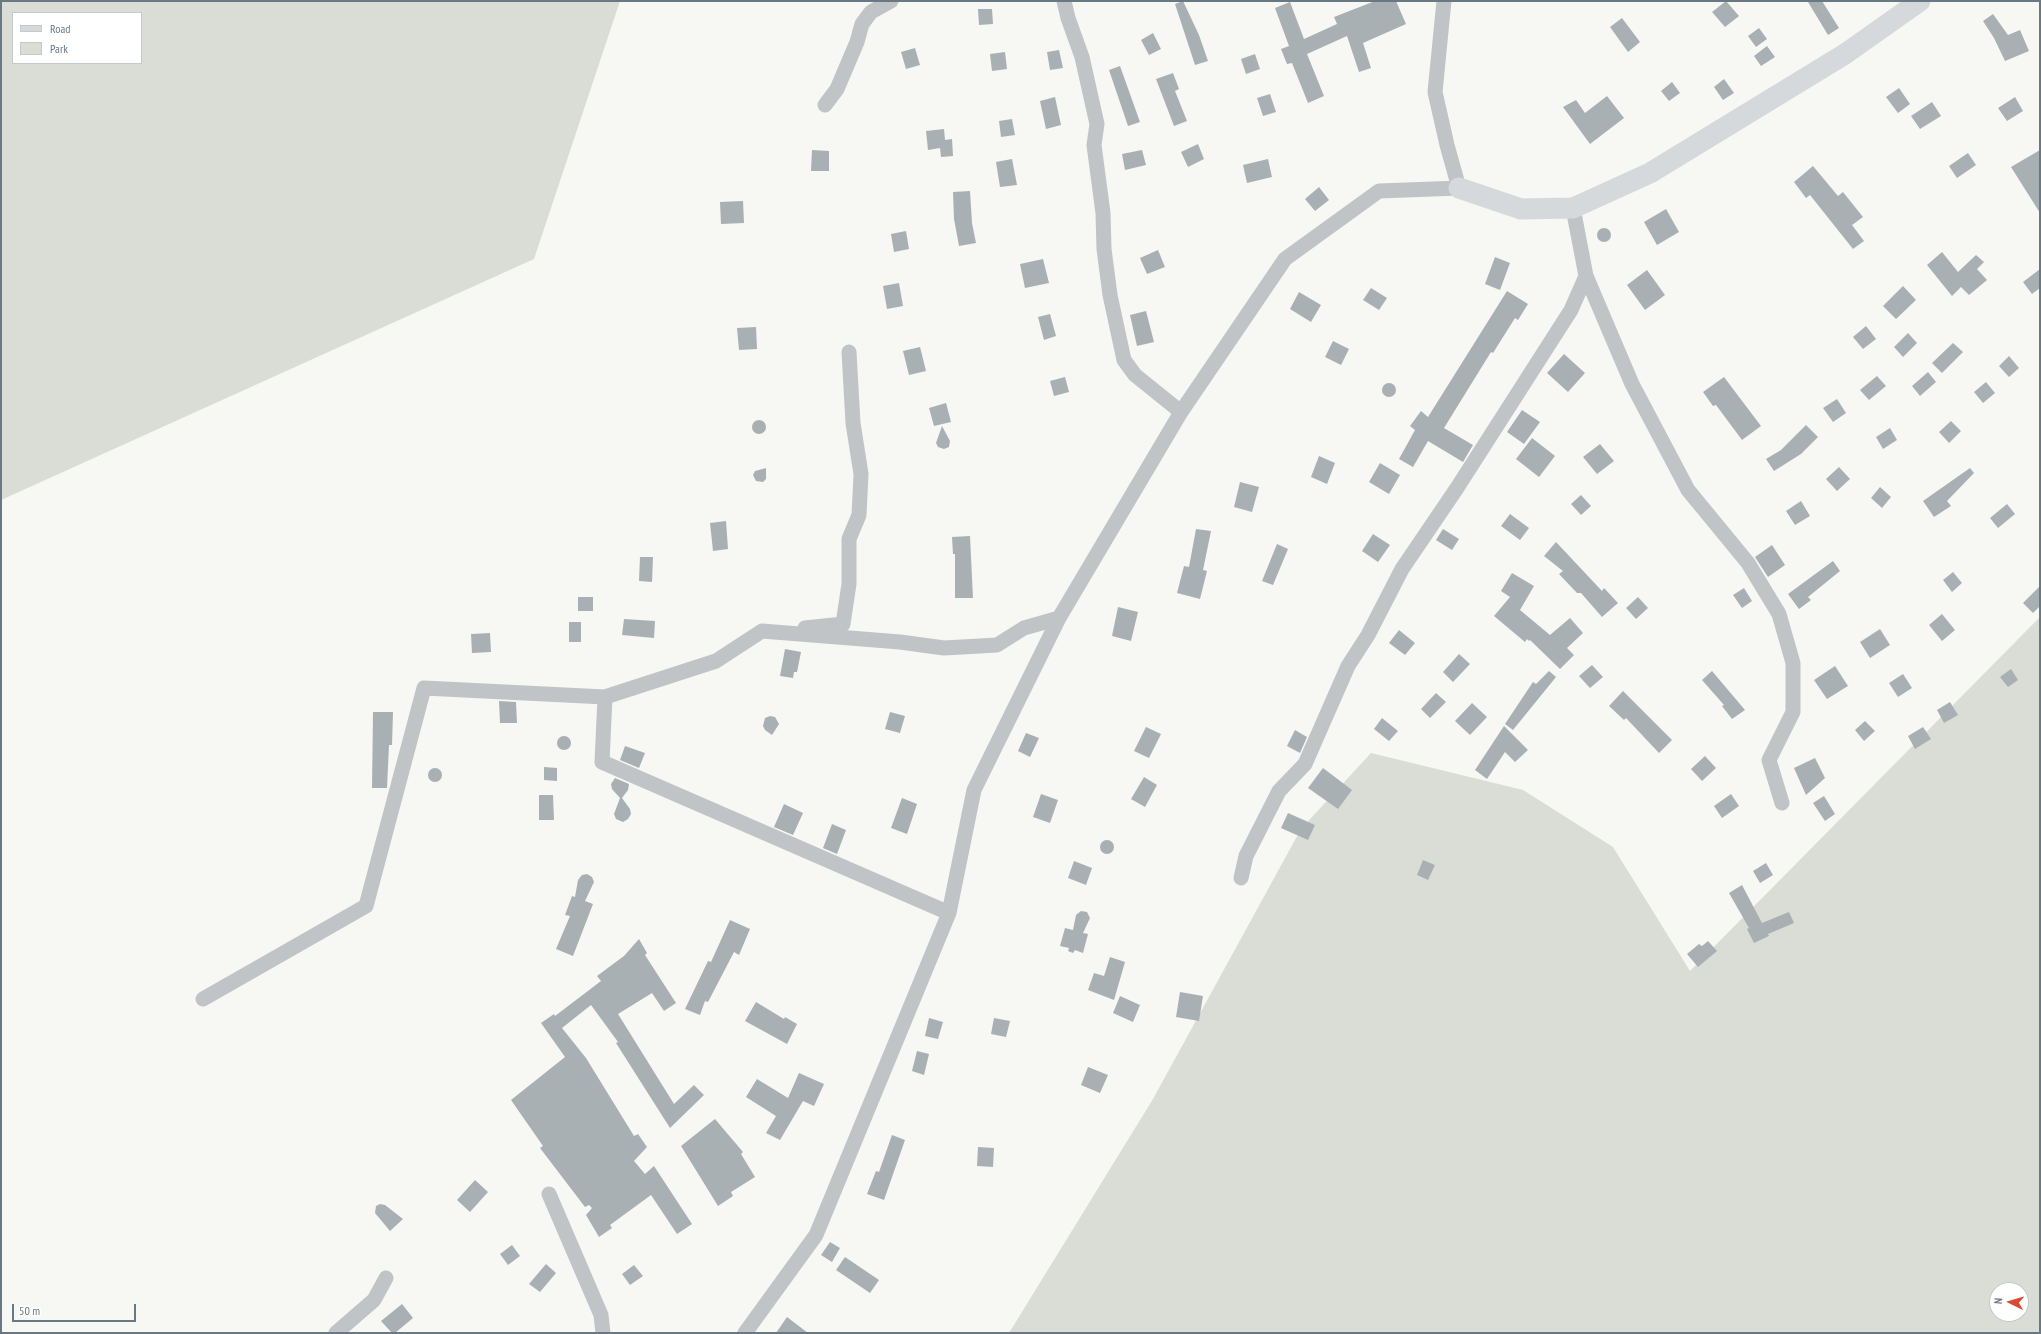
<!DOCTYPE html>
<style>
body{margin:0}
#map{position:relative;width:2041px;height:1334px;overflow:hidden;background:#f7f7f4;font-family:"PT Sans Narrow",sans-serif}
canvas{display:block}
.frame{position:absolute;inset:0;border:2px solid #687983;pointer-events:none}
.legend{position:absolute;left:12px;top:12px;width:130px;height:52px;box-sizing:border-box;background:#fff;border:1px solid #c3c9cd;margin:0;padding:5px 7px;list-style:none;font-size:12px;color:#687983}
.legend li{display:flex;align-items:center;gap:8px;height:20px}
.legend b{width:20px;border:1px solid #c3c9cd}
.north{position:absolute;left:1989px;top:1282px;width:40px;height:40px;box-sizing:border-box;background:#fff;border:1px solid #c3c9cd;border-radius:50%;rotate:275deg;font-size:11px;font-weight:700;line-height:16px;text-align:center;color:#687983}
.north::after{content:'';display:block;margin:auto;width:14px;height:18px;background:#d84a33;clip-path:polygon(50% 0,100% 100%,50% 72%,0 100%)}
.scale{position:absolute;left:12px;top:1304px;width:124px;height:18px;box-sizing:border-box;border:2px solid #687983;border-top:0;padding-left:5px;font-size:12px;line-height:14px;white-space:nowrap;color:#687983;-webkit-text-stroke:3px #fff;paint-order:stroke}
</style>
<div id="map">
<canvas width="2041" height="1334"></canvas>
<div class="frame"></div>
<ul class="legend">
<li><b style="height:5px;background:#d5d9dc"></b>Road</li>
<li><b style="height:11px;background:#d9ddd5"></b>Park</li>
</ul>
<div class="north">N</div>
<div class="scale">50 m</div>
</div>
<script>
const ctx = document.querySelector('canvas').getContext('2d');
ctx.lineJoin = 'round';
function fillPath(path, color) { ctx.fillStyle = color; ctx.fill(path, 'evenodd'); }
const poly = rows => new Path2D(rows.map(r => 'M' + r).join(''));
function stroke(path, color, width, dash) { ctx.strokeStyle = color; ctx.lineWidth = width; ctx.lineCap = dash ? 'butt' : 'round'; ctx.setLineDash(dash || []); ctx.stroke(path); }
fillPath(poly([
 [1,1,620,1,534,259,1,500],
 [13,13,141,13,141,63,13,63],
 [2040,617,2040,1333,1009,1333,1153,1099,1301,829,1371,753,1523,790,1613,847,1690,971],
 [1997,1290,2021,1290,2021,1314,1997,1314]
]), '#d9ddd5');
fillPath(poly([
 [1183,1,1199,35,1208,61,1195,65,1175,4],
 [1375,1,1396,1,1406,24,1363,43,1371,68,1359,72,1347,36,1307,54,1324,96,1308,103,1292,63,1287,64,1281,49,1289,46,1275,8,1290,2,1304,39,1337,24,1334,17],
 [1726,1,1739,16,1725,27,1712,12],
 [1810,1,1822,1,1839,28,1828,35,1808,2],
 [978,9,992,9,993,24,979,25],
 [1993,14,2008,35,2020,30,2029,51,2005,61,1994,38,1983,21],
 [1622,18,1640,42,1628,52,1610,27],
 [1759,28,1767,39,1756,47,1748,36],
 [1153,33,1161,49,1149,55,1141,40],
 [1767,46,1775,57,1761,66,1754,56],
 [915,48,920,65,906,69,901,52],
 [1059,50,1063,68,1050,70,1047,52],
 [1005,52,1007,69,992,71,990,54],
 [1255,54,1260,69,1246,74,1241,59],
 [1120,66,1140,122,1128,126,1109,70],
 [1173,73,1179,89,1175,91,1187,121,1174,126,1156,79],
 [1724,79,1734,93,1723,100,1714,87],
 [1672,82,1680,93,1669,101,1661,91],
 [1899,88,1910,104,1898,113,1886,97],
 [1270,94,1276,112,1263,116,1257,98],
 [1607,96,1624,118,1590,144,1563,107,1576,100,1585,113],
 [1055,97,1061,125,1046,129,1040,101],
 [2015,97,2023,111,2007,121,1998,108],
 [1932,102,1941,116,1920,129,1911,116],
 [1012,119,1015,135,1001,137,999,121],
 [944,129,945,140,952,139,953,156,941,157,940,148,928,150,926,131],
 [1198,144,1204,159,1188,167,1181,152],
 [812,150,829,151,829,171,811,171],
 [1142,150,1146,165,1125,170,1122,154],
 [2040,150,2040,213,2011,167],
 [1968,153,1976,165,1957,178,1949,166],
 [1012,159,1017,185,1000,187,996,162],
 [1268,159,1272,177,1247,183,1243,165],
 [1813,166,1838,196,1843,192,1863,217,1852,225,1864,241,1853,249,1810,195,1806,198,1794,182],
 [1319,187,1329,200,1315,211,1305,199],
 [970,191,972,223,976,243,959,246,954,219,953,192],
 [743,201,744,223,721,224,720,202],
 [1666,209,1679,232,1657,245,1644,222],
 '1597 235a7 7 0 1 1 14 0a7 7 0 1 1-14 0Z',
 [906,231,909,249,894,252,891,234],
 [1158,250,1165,267,1147,274,1140,258],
 [1942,252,1958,272,1976,255,1984,262,1977,269,1987,280,1969,295,1961,287,1952,296,1927,265],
 [1495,257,1510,263,1500,290,1485,284],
 [1043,259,1049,283,1025,288,1020,264],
 [2040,269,2040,288,2032,294,2023,282],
 [1647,270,1665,295,1645,310,1627,285],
 [899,283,903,306,887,309,883,286],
 [1903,286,1916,300,1896,319,1883,306],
 [1371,288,1387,298,1379,310,1363,300],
 [1507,291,1528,304,1518,320,1515,318,1493,353,1491,352,1444,428,1473,445,1463,462,1428,441,1413,467,1399,459,1415,430,1410,426,1421,411,1428,417],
 [1299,292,1321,305,1311,322,1290,309],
 [1146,311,1154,342,1137,346,1130,315],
 [1050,314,1056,336,1044,340,1038,317],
 [1866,326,1876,339,1863,349,1853,337],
 [756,327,757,349,739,350,737,328],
 [1908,333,1917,343,1903,357,1894,347],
 [1333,341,1349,349,1341,365,1325,357],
 [1953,343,1963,352,1942,373,1932,363],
 [920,347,926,371,909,375,903,351],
 [1564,354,1585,373,1568,392,1547,373],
 [2009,356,2019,368,2009,377,1999,366],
 [1928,372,1936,382,1920,396,1912,386],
 [1877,376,1886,386,1869,400,1860,390],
 [1065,377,1069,392,1054,396,1050,381],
 [1724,377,1761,426,1742,440,1716,405,1713,406,1703,392],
 [1986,382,1995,393,1983,403,1974,392],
 '1382 390a7 7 0 1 1 14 0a7 7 0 1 1-14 0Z',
 [1837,399,1846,413,1833,422,1823,408],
 [946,403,951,422,934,426,929,408],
 [1522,410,1540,422,1524,444,1507,432],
 '752 427a7 7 0 1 1 14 0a7 7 0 1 1-14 0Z',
 [1951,421,1961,431,1949,443,1939,432],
 [1806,425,1818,437,1801,454,1774,471,1766,459,1781,450],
 [942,426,950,441,949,447,944,449,938,447,936,443],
 [1890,428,1897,440,1883,449,1876,437],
 [1532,438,1555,456,1539,477,1516,459],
 [1600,444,1614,461,1597,474,1583,457],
 [1319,456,1335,463,1327,484,1311,477],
 [1380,463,1400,475,1389,494,1369,482],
 [1839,467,1850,479,1837,491,1826,479],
 [766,468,766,479,763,482,756,481,753,475,755,471],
 [1970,468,1974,473,1947,501,1951,506,1934,517,1923,501],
 [1240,482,1259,487,1252,512,1234,507],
 [1880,487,1891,497,1882,508,1871,498],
 [1581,495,1591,506,1581,515,1571,504],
 [1801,501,1810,516,1795,525,1786,511],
 [2007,504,2015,514,1998,528,1990,518],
 [1510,514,1529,528,1520,540,1501,526],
 [726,521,728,549,713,551,710,523],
 [1196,529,1211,531,1203,570,1207,571,1200,599,1177,593,1184,566,1189,567],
 [1443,529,1459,539,1452,550,1436,540],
 [1373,534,1390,545,1378,562,1362,551],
 [970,536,973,598,955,598,955,554,953,554,952,537],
 [1556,542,1602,591,1604,588,1618,603,1602,617,1581,593,1577,593,1559,574,1563,571,1544,556],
 [1277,544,1288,549,1273,585,1262,581],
 [1772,545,1785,565,1768,577,1755,557],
 [640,557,653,557,652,582,639,581],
 [1833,561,1840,571,1808,597,1811,600,1799,609,1788,594],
 [1953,572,1962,583,1952,592,1943,580],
 [1512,573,1534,586,1520,610,1550,635,1570,618,1583,633,1567,648,1574,655,1560,669,1530,640,1529,641,1527,639,1525,642,1494,616,1510,597,1501,591],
 [2040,586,2040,606,2033,613,2023,603],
 [1744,588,1752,601,1742,608,1733,595],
 [578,597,593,597,593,611,578,611],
 [1638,597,1648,608,1636,619,1626,608],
 [1118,607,1138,612,1131,641,1112,636],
 [1942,614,1955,630,1942,641,1929,625],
 [624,619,655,621,654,638,622,635],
 [569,622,581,622,581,642,569,642],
 [1880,629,1890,645,1870,658,1860,642],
 [1399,630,1415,643,1405,655,1389,643],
 [490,633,491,652,472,653,471,634],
 [785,649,801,652,797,672,794,672,793,678,780,676],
 [1459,654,1470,664,1453,682,1443,672],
 [1592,665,1603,677,1590,688,1579,676],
 [1835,666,1848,686,1827,699,1814,680],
 [2011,669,2018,680,2008,687,2000,677],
 [1549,671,1556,677,1513,730,1505,724,1533,682,1536,684],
 [1712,671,1745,710,1732,719,1722,706,1724,705,1702,680],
 [1903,674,1912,688,1898,697,1889,683],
 [1623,691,1672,740,1659,753,1626,718,1624,720,1609,706],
 [1436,693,1446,702,1430,718,1421,709],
 [499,701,516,702,517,723,500,723],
 [1950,702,1958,715,1944,723,1937,710],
 [1472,703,1487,717,1470,735,1455,721],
 [373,712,393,712,392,745,389,745,387,788,372,788],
 [890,712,905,716,900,733,885,729],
 [770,716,775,717,779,724,772,735,765,730,763,726,765,718],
 [1382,718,1398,731,1389,741,1374,729],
 [1865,721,1875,731,1864,741,1855,730],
 [1504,726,1528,750,1515,762,1505,752,1487,779,1475,770],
 [1146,727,1161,734,1149,758,1134,751],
 [1923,727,1931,739,1915,749,1908,736],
 [1295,730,1307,737,1300,753,1287,746],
 [1026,733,1039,738,1030,757,1018,751],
 '557 743a7 7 0 1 1 14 0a7 7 0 1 1-14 0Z',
 [625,746,645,753,639,768,620,760],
 [1705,756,1716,768,1702,781,1691,769],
 [1815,758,1825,778,1806,795,1794,768],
 [544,767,557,768,557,781,544,780],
 '428 775a7 7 0 1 1 14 0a7 7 0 1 1-14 0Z',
 [1323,768,1352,790,1338,809,1308,788],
 [1144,777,1157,785,1145,807,1131,799],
 [615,778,629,784,628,790,622,798,630,809,631,814,628,819,623,822,616,819,614,814,620,798,612,789,611,784],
 [1041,794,1058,800,1050,823,1033,817],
 [1731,794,1739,806,1722,818,1714,806],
 [539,795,553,795,554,820,539,820],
 [1824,796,1835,814,1825,821,1813,803],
 [902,798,917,804,907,834,891,828],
 [784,804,803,813,793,835,774,827],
 [1288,813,1315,825,1308,840,1281,828],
 [832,824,846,830,837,854,823,848],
 '1100 847a7 7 0 1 1 14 0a7 7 0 1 1-14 0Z',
 [1423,860,1435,865,1428,880,1417,875],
 [1074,861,1092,868,1086,885,1068,878],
 [1766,863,1773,875,1760,883,1753,871],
 [587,874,592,877,594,882,585,901,593,904,573,956,556,949,570,916,565,915,572,896,575,897,578,880,582,875],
 [1742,885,1762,923,1789,912,1794,923,1768,934,1769,936,1754,943,1747,929,1749,928,1729,893],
 [1081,911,1087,912,1090,918,1083,933,1088,934,1083,953,1075,950,1073,953,1068,951,1069,948,1060,946,1065,928,1073,930,1076,915],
 [730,920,750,929,739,955,734,952,708,1002,705,1001,700,1015,685,1009,708,961,711,962],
 [639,939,647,953,645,955,676,1003,664,1011,652,993,618,1014,674,1104,694,1085,704,1095,670,1128,616,1043,618,1042,591,1005,562,1028,586,1058,634,1136,638,1134,647,1147,634,1161,645,1174,654,1166,692,1224,677,1234,651,1195,610,1225,612,1228,599,1237,586,1215,592,1208,589,1205,585,1207,540,1148,543,1146,511,1100,565,1057,541,1023,554,1014,555,1016,601,981,597,976,624,956],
 [1708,941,1717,951,1698,967,1687,954,1699,944,1702,946],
 [1110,957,1125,962,1114,1000,1088,990,1094,973,1104,976],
 [1180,992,1203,996,1199,1021,1176,1017],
 [1120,996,1140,1005,1133,1022,1113,1013],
 [756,1002,784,1019,785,1017,797,1024,787,1044,745,1021],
 [929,1018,943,1022,938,1039,925,1036],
 [994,1018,1010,1021,1006,1037,991,1034],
 [917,1051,929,1054,924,1075,912,1071],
 [1088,1067,1108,1075,1100,1093,1081,1085],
 [799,1073,824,1084,814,1106,803,1101,780,1140,766,1133,776,1116,746,1097,757,1079,788,1098],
 [715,1119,743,1152,741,1154,755,1177,731,1192,733,1196,718,1206,681,1146],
 [892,1135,905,1140,884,1200,867,1194,876,1171,879,1172],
 [978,1147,994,1148,993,1167,977,1166],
 [475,1180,488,1192,470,1212,457,1200],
 [380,1204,385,1205,403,1219,390,1231,375,1213,376,1206],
 [830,1242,840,1248,832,1262,821,1255],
 [512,1245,520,1256,508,1265,500,1254],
 [845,1257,879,1280,870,1293,836,1270],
 [546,1264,556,1273,540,1292,529,1284],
 [634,1265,643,1276,630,1285,622,1274],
 [402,1304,413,1318,395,1333,392,1333,381,1321],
 [787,1317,808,1333,776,1333]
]), '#a8b0b4');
stroke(poly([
 [1064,1,1068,18,1082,57,1097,124,1094,145,1103,213,1104,249,1110,295,1124,360,1135,375,1181,412],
 [825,105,837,89,857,42,862,24,871,12,891,1],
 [1586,276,1632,384,1688,490,1748,563,1779,614,1793,663,1793,712,1769,760,1782,803],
 [805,628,843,624,849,584,849,539,859,515,861,474,853,423,849,352],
 [605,697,602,762,949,913],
 [1241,878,1246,856,1279,791,1305,764,1348,666,1368,635,1402,569,1457,488,1571,310,1586,276,1573,208],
 [203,999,366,906,424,688,605,697,716,661,762,631,900,642,944,648,997,645,1024,628,1059,618],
 [549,1194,601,1315,603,1333],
 [336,1333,374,1300,386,1278],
 [745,1333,816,1235,949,913,974,790,1059,618,1181,412,1285,259,1379,191,1459,188,1447,145,1435,92,1444,1]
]), '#c0c4c7', 15);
stroke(poly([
 [1459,188,1521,209,1573,208,1650,173,1845,54,1920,1]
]), '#d5d9dc', 21);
</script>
